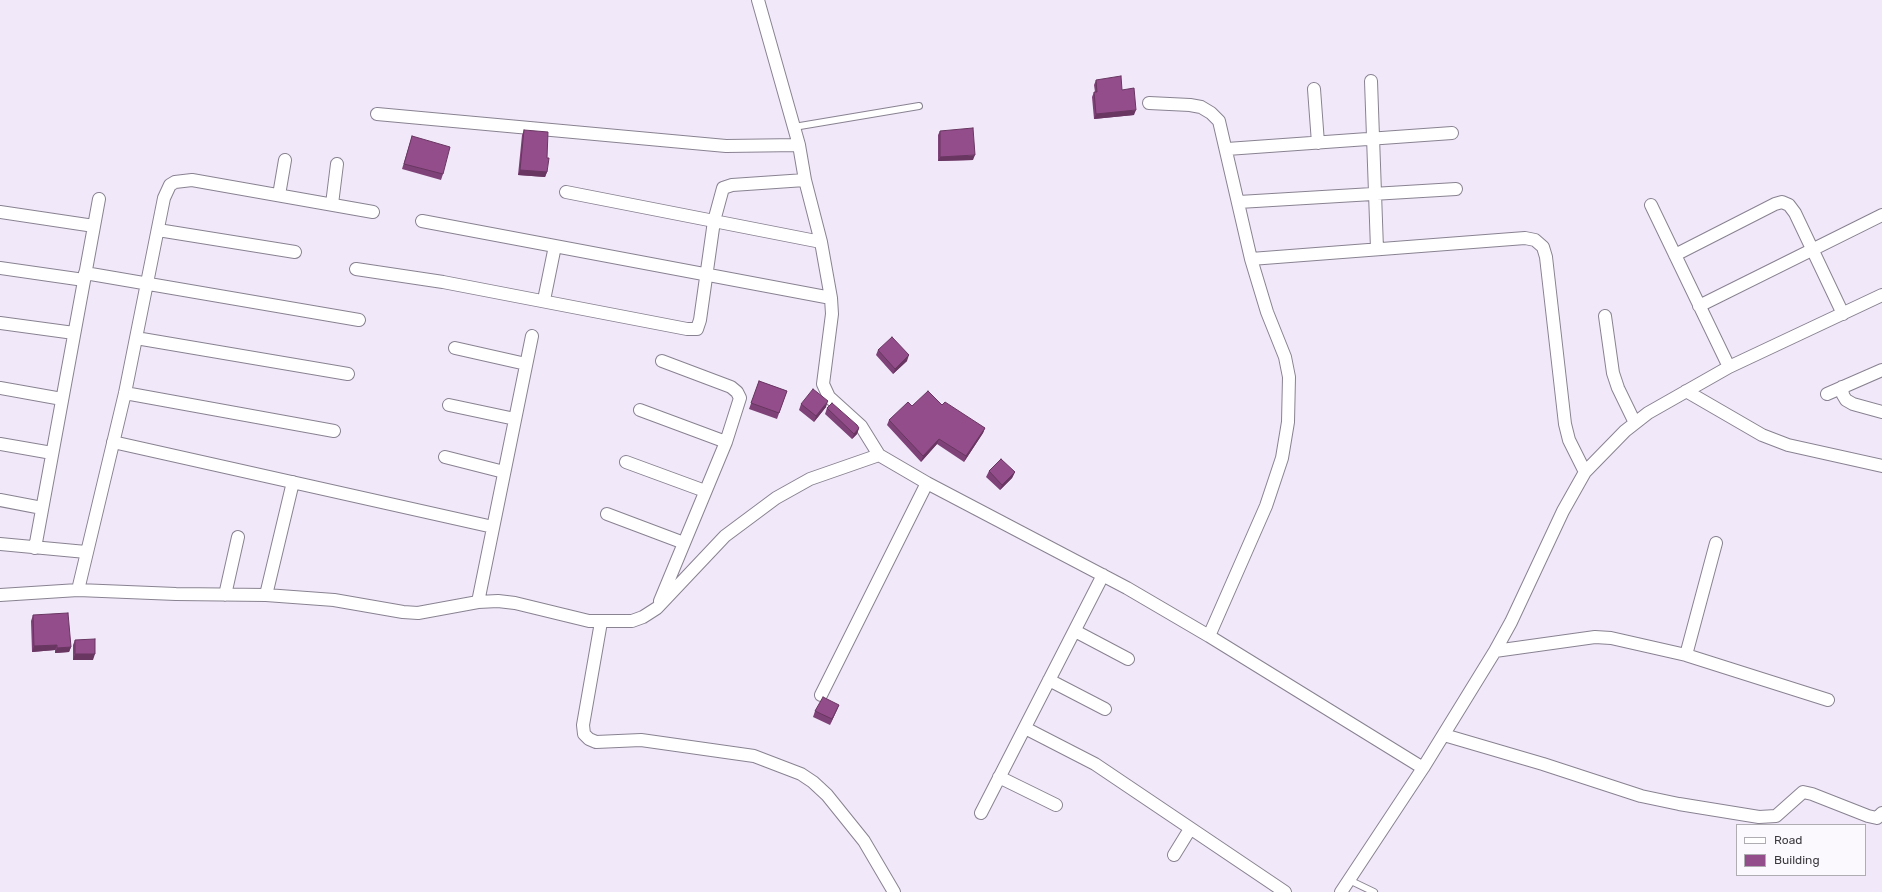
<!DOCTYPE html>
<style>
body{margin:0}
#map{position:relative;width:1882px;height:892px;overflow:hidden;background:#f1e9fa;font-family:Rubik,sans-serif}
canvas{display:block}
.legend{position:absolute;left:1736px;top:824px;width:130px;height:52px;box-sizing:border-box;background:#fbf9fd;border:1px solid #afadb1;margin:0;padding:5px 7px;list-style:none;font-size:12px;color:#3d3a40}
.legend li{display:flex;align-items:center;gap:8px;height:20px}
.legend b{width:20px;border:1px solid #afadb1}
</style>
<div id="map">
<canvas width="1882" height="892"></canvas>
<ul class="legend">
<li><b style="height:5px;background:#fff"></b>Road</li>
<li><b style="height:11px;background:#944d8b"></b>Building</li>
</ul>
</div>
<script>
const ctx = document.querySelector('canvas').getContext('2d');
ctx.lineJoin = 'round';
const poly = rows => new Path2D(rows.map(r => 'M' + r).join(''));
function stroke(path, color, width, dash) { ctx.strokeStyle = color; ctx.lineWidth = width; ctx.lineCap = dash ? 'butt' : 'round'; ctx.setLineDash(dash || []); ctx.stroke(path); }
function fillPath(path, color) { ctx.fillStyle = color; ctx.fill(path, 'evenodd'); }
const lane = poly([
 [794,127,919,106],
 [1349,880,1374,892]
]);
const street = poly([
 [758,0,799,145,805,180,821,242,831,298,832,314,823,384,829,397,861,426,879,455,927,483,1127,588,1209,636,1423,768],
 [1371,81,1377,249],
 [1314,89,1318,143],
 [1149,103,1190,105,1201,107,1211,113,1219,121,1251,259,1267,312,1285,357,1289,377,1288,422,1282,458,1266,506,1209,636],
 [377,114,726,146,799,145],
 [1227,149,1452,133],
 [566,192,821,242],
 [279,195,285,160],
 [1239,202,1456,189],
 [332,204,337,164],
 [1651,205,1729,367],
 [0,212,94,226],
 [422,221,831,298],
 [158,230,295,252],
 [1675,255,1775,204,1782,202,1789,205,1795,213,1843,314],
 [1251,259,1525,238,1535,240,1543,247,1546,257,1565,424,1569,440,1585,472],
 [0,268,84,280],
 [356,269,443,282,687,329,697,329,700,320,714,221,723,188,732,185,805,180],
 [85,273,359,320],
 [544,300,555,246],
 [1699,306,1882,215],
 [1605,316,1613,373,1618,388,1635,423],
 [0,323,74,333],
 [136,338,348,374],
 [455,348,526,364],
 [1842,387,1843,395,1846,400,1853,404,1882,412],
 [0,388,62,399],
 [1686,391,1762,435,1788,445,1882,466],
 [125,393,334,431],
 [1827,394,1882,370],
 [449,405,515,419],
 [640,410,726,442],
 [113,442,493,527],
 [0,444,52,453],
 [445,457,504,472],
 [626,462,705,491],
 [0,500,42,508],
 [607,514,684,543],
 [0,544,86,552],
 [35,548,99,199],
 [78,590,125,393,164,198,170,185,175,182,192,180,373,212],
 [0,595,78,590,176,594,266,595,334,600,403,612,418,613,478,602,498,601,515,603,589,621,632,621,643,617,657,608,725,536,776,498,810,479,879,455],
 [225,595,238,537],
 [266,595,293,482],
 [660,601,726,442,740,398,737,392,731,387,662,361],
 [478,602,532,336],
 [601,622,583,725,584,734,589,739,596,742,641,740,754,756,801,774,813,782,827,795,864,841,894,892],
 [1075,631,1128,659],
 [1495,651,1595,637,1611,638,1686,655,1828,700],
 [1686,655,1716,543],
 [1049,680,1105,709],
 [821,695,927,483],
 [1025,728,1095,764,1285,892],
 [1444,735,1543,764,1641,796,1679,804,1759,817,1776,816,1803,792,1812,794,1868,816,1877,818,1882,813],
 [999,777,1056,805],
 [981,813,1103,575],
 [1174,855,1190,829],
 [1341,892,1423,768,1495,651,1511,622,1563,511,1585,472,1625,431,1648,413,1729,367,1882,295]
]);
stroke(lane, '#898291', 8);
stroke(street, '#898291', 14);
stroke(lane, '#fff', 6);
stroke(street, '#fff', 12);
fillPath(poly([
 [1096,80,1122,90,1134,115,1094,119,1092,97,1094,92,1095,92,1094,85],
 [524,130,547,158,547,172,545,177,518,175,522,135],
 [940,131,973,160,938,161,938,135],
 [412,136,443,174,441,180,402,169],
 [878,350,907,361,893,374,876,355],
 [759,381,787,391,777,419,749,409],
 [801,404,826,407,814,422,799,410],
 [942,405,985,428,983,433,964,462,937,444,921,462,887,425,889,420,912,406],
 [827,408,859,428,857,434,852,439,825,414],
 [989,471,1015,472,1012,478,1000,490,986,477],
 [33,615,71,647,69,652,55,653,55,650,32,652,31,621],
 [75,640,93,660,73,660,73,645],
 [839,705,830,725,813,717,815,711]
]), '#7f4278');
fillPath(poly([
 [1136,110,1134,115,1094,119,1096,114],
 [975,155,973,160,938,161,940,157],
 [520,170,547,172,545,177,518,175],
 [909,355,907,361,893,374,895,369],
 [828,401,826,407,814,422,816,416],
 [859,428,857,434,852,439,854,434],
 [985,428,983,433,964,462,966,456],
 [939,439,937,444,921,462,923,456],
 [1015,472,1012,478,1000,490,1002,485],
 [57,645,55,650,32,652,34,646],
 [71,647,69,652,55,653,57,648],
 [75,654,95,654,93,660,73,660],
 [839,705,837,710,830,725,832,719]
]), '#683661');
const building = poly([
 [1121,76,1122,90,1134,88,1136,110,1096,114,1094,92,1097,92,1096,80,1121,76],
 [973,128,975,155,940,157,940,131,973,128],
 [524,130,548,132,547,158,549,158,547,172,520,170,524,130],
 [412,136,450,147,443,174,404,164,412,136],
 [892,337,909,355,895,369,878,350,892,337],
 [759,381,787,391,779,413,751,403,759,381],
 [813,389,828,401,816,416,801,404,813,389],
 [928,391,942,405,945,402,985,428,966,456,939,439,923,456,889,420,908,402,912,406,928,391],
 [832,403,857,425,859,428,854,434,827,408,832,403],
 [1001,459,1015,472,1002,485,989,471,1001,459],
 [68,613,71,647,57,648,57,645,34,646,33,615,68,613],
 [95,639,95,654,75,654,75,640,95,639],
 [823,697,839,705,832,719,815,711,823,697]
]);
fillPath(building, '#944d8b');
stroke(building, '#683661', 1);
</script>
